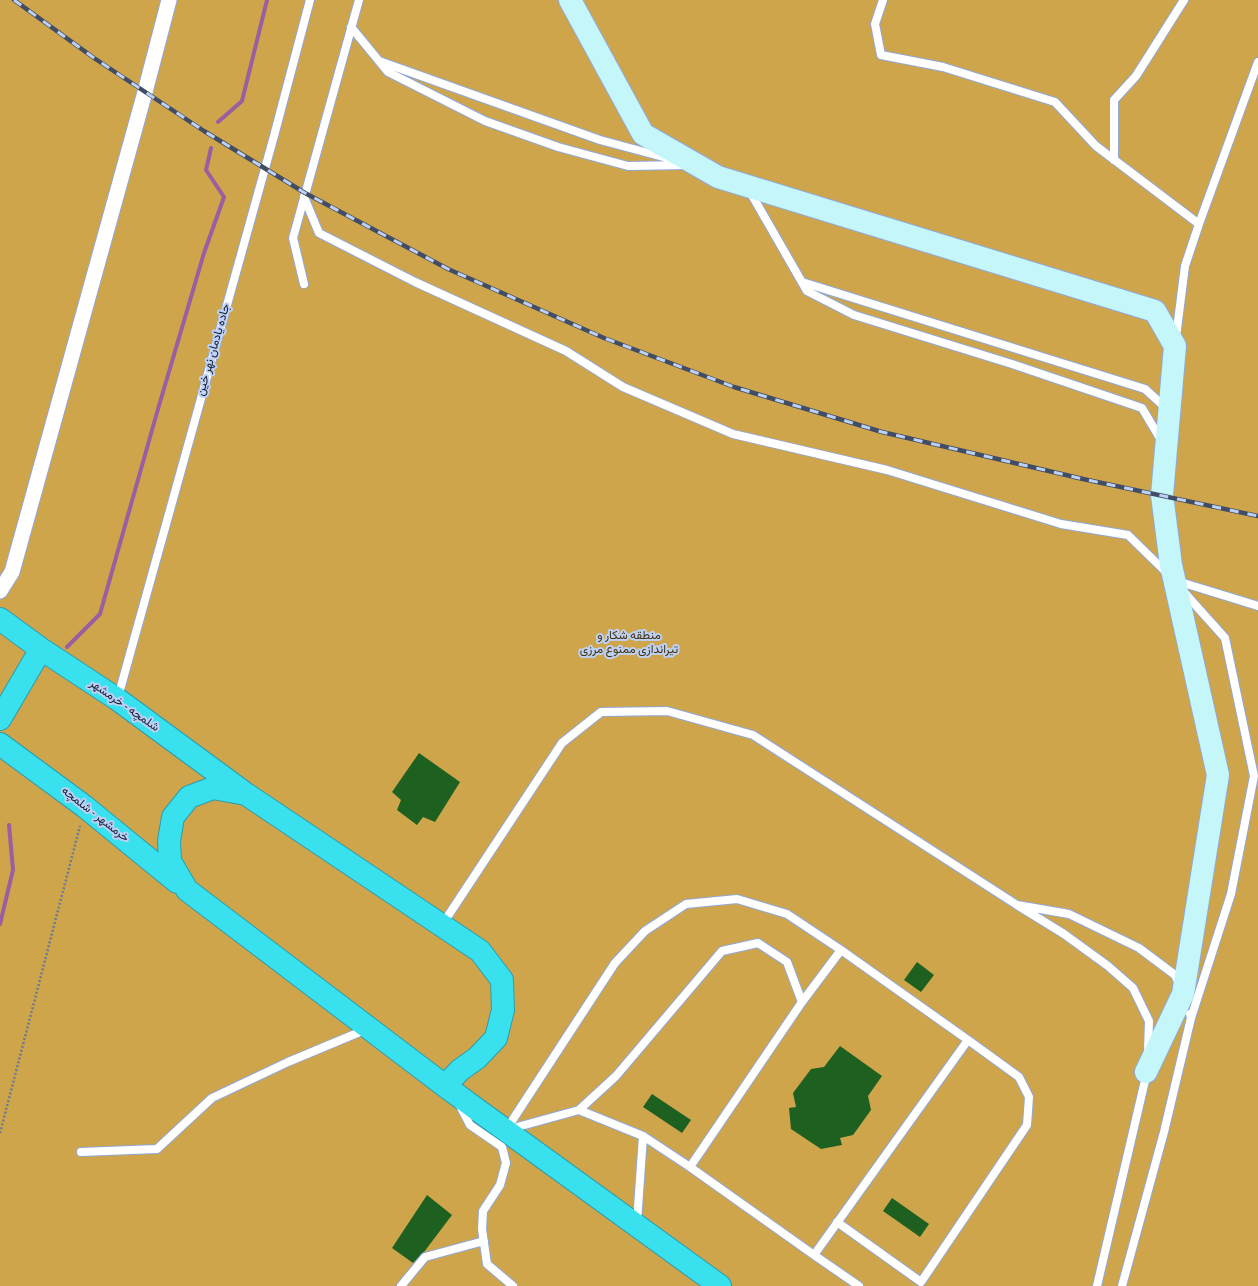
<!DOCTYPE html>
<meta charset="utf-8">
<style>
body{margin:0}
canvas{display:block;background:#bdd1f7}
</style>
<canvas width="1258" height="1286"></canvas>
<script>
const ctx = document.querySelector('canvas').getContext('2d');
ctx.lineJoin = 'round';
function fillPath(path, color) { ctx.fillStyle = color; ctx.fill(path, 'evenodd'); }
const poly = rows => new Path2D(rows.map(r => 'M' + r).join(''));
function stroke(path, color, width, dash) { ctx.strokeStyle = color; ctx.lineWidth = width; ctx.lineCap = dash ? 'butt' : 'round'; ctx.setLineDash(dash || []); ctx.stroke(path); }
function label(font, color, halo, rows, align = 'center') {
  ctx.font = font + ' "Source Sans 3",Vazirmatn,sans-serif'; ctx.lineWidth = 4; ctx.setLineDash([]); ctx.textBaseline = 'middle'; ctx.strokeStyle = halo; ctx.fillStyle = color; for (const [text, x, y, turn = 0] of rows) {
    ctx.save(); ctx.translate(x, y); ctx.rotate((+turn || 0) * Math.PI / 180); ctx.textAlign = isNaN(turn) ? turn : align; if (halo) ctx.strokeText(text, 0, 0); ctx.fillText(text, 0, 0); ctx.restore();
  }
}
fillPath(poly([
 [0,0,1258,0,1258,1286,0,1286]
]), '#cfa54c');
stroke(poly([
 [218,122,242,101,267,0],
 [67,647,100,614,158,409,204,253,224,197,206,170,211,148],
 [0,924,13,870,9,825]
]), '#9a5fa0', 4);
fillPath(poly([
 [419,753,460,782,435,822,423,817,417,825,397,810,401,800,392,792],
 [917,962,934,975,921,992,904,980],
 [840,1046,882,1076,868,1096,871,1110,853,1135,840,1138,842,1145,821,1149,791,1129,789,1108,796,1107,793,1093,811,1069,824,1067],
 [652,1094,691,1120,682,1133,643,1107],
 [427,1195,452,1215,424,1252,413,1263,392,1248],
 [892,1198,929,1224,920,1237,883,1211]
]), '#1d6020');
const lane = poly([
 [883,0,875,24,881,55,943,67,1055,102,1096,146,1199,224,1185,266,1176,337],
 [351,27,388,72,485,121,558,147,628,166,686,165],
 [379,61,600,140,667,158],
 [1114,160,1114,100,1136,76,1184,0],
 [749,190,807,291,854,315,1012,364,1142,408,1161,440],
 [304,197,319,233,415,282,566,351,623,387,733,434,887,470,1061,524,1128,535,1168,574],
 [1199,224,1258,62],
 [802,282,1145,389,1166,408],
 [304,284,293,238,359,0],
 [1177,581,1258,606],
 [1182,590,1225,638,1254,776,1231,894,1191,1018],
 [118,697,274,136,310,0],
 [442,925,562,743,601,712,667,711,753,735,1017,905],
 [1148,1052,1149,1021,1133,988,1108,966,1064,934,1017,905,1069,914,1139,948,1175,975,1179,984],
 [459,1104,470,1125,502,1147,506,1163,500,1185,483,1211,482,1229,487,1264,513,1286],
 [510,1129,579,1110,616,1076,722,951,758,943,787,962,802,1002,690,1167,643,1136,579,1110],
 [506,1130,615,963,645,931,686,904,737,899,787,914,841,950],
 [81,1152,157,1149,212,1098,288,1062,367,1029],
 [690,1167,814,1255,968,1040,841,950,802,1002],
 [637,1222,643,1136],
 [837,1222,921,1282,1027,1125,1029,1097,1019,1077,968,1040],
 [814,1255,859,1286],
 [401,1286,425,1257,484,1241],
 [1097,1286,1147,1072],
 [1122,1286,1164,1132,1191,1018,1190,1014]
]);
const street = poly([
 [0,591,12,572,145,92,169,0]
]);
const secondary = poly([
 [570,0,643,134,718,177,1155,311,1175,346,1162,495,1171,565,1218,775,1183,994,1146,1072]
]);
const highway = poly([
 [0,619,41,649,117,699,242,791],
 [0,719,41,649],
 [0,744,84,806,177,882],
 [445,1086,460,1070,477,1058,496,1038,503,1010,502,980,480,951,246,794,213,788,189,797,173,817,169,841,170,861,187,890,445,1086,479,1111,720,1286]
]);
stroke(lane, '#91a8d6', 10);
stroke(street, '#91a8d6', 17);
stroke(secondary, '#91a8d6', 24);
stroke(highway, '#2d9cac', 24);
stroke(poly([
 [0,1133,80,826]
]), '#6c7a96', 2.5, [2, 2]);
stroke(lane, '#fff', 8);
stroke(street, '#fff', 15);
stroke(secondary, '#c4f6fa', 22);
stroke(highway, '#39e0ee', 22);
const rail = poly([
 [14,0,94,58,204,131,305,193,448,269,604,338,734,387,882,432,1083,479,1258,516]
]);
stroke(rail, '#424d64', 4.5);
stroke(rail, '#bdd1f7', 3, [9]);
label('12px', '#171f31', '#bdd1f7', [
 ["جاده یادمان نهر خین",214,350,-74],
 ["شلمچه - خرمشهر",124,706,35],
 ["خرمشهر - شلمچه",95,815,38]
]);
label('12px', '#43310a', '#bdd1f7', [
 ["منطقه شکار و",629,636],
 ["تیراندازی ممنوع مرزی",629,650]
]);
</script>
